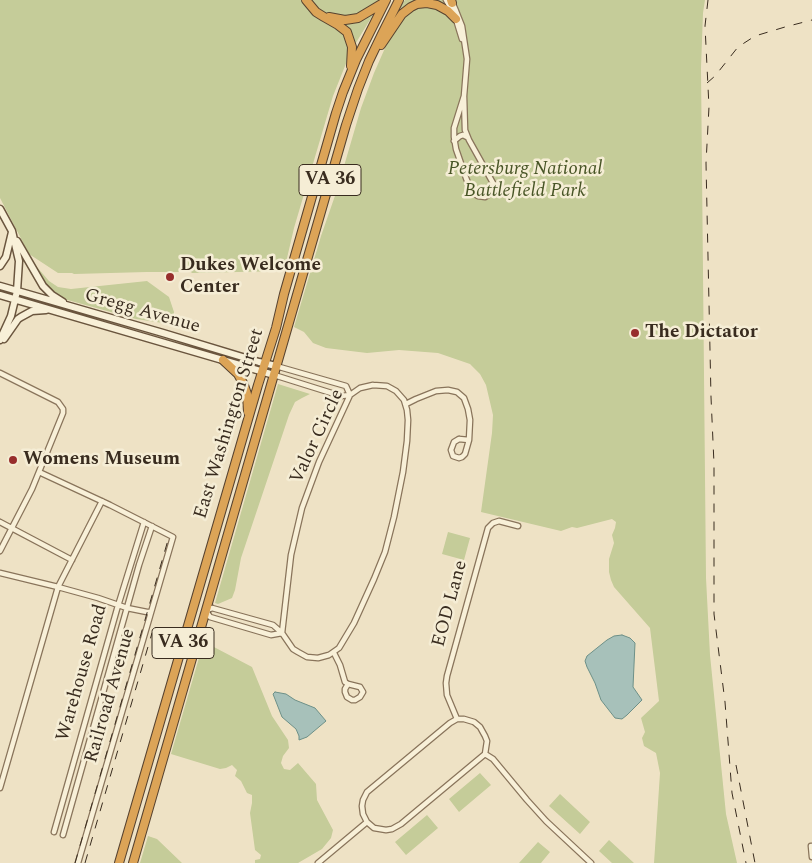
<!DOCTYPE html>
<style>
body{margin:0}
canvas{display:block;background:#eee2c5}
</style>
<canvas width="812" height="863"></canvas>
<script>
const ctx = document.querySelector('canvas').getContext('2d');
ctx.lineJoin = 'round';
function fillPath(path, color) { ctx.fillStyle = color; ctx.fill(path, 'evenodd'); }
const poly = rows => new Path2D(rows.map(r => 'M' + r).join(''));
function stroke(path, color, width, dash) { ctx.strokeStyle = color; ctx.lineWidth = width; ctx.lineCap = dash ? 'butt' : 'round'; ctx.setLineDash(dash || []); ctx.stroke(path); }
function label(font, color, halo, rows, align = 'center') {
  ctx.font = font + ' Spectral,serif'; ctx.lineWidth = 5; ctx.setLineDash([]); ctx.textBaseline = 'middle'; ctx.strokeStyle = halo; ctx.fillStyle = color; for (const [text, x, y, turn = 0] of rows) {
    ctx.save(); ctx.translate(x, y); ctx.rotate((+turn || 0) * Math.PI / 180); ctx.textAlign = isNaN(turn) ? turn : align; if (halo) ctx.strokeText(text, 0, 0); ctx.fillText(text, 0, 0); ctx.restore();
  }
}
fillPath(poly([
 [0,0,382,0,351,51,333,96,294,228,284,271,192,273,191,272,147,272,74,274,72,273,58,273,29,254,0,198],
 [405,0,705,0,703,13,701,68,706,578,710,655,726,814,737,863,654,863,660,773,656,753,644,746,642,738,645,732,641,718,659,701,650,628,614,587,611,580,609,572,609,559,614,543,612,535,615,528,616,522,612,519,577,528,572,527,561,531,481,512,492,433,493,415,486,385,480,374,470,364,438,353,399,350,367,353,326,348,313,343,304,332,294,327,321,236,337,190,361,108,374,73,389,39,405,10,401,10,401,6],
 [36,266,49,281,58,287,71,289,147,281,169,297,174,312,173,323,163,323,136,319,64,299,51,289,42,279],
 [278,384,310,394,302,398,295,402,289,415,241,558,235,590,232,598,218,604,215,603],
 [448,532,470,538,464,560,442,554],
 [203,644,212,646,252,667,272,716,288,740,289,748,283,756,281,763,284,769,290,770,298,763,316,784,317,800,333,830,331,838,322,849,298,863,255,863,255,860,260,859,261,855,255,850,250,813,252,803,252,795,247,793,241,781,235,776,237,770,232,765,226,768,220,769,171,754],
 [480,773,491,785,459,812,449,799],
 [560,794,590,822,580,834,549,806],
 [427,815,438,828,406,855,395,842],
 [148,836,157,839,182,863,140,863],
 [609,840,634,863,612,863,599,851],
 [538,842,550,852,541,863,519,863]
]), '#c5cc99');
const water = poly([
 [622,635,630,638,635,643,633,687,642,700,627,715,622,719,615,718,601,700,595,683,587,667,585,661,587,656,607,640,614,636,622,635],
 [275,692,286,694,295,700,315,708,326,721,307,737,299,740,299,736,296,729,282,717,273,694,275,692]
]);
fillPath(water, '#a7c1ba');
stroke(water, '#6d9088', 1);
const street = poly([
 [446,0,455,16,462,39],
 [452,2,456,11,462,26,467,59,464,96,465,130,469,140,493,183,492,190,488,195,485,197,478,196,472,192,466,178,456,149,454,137,454,128,464,96],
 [454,141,460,136,463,135,467,137],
 [0,373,58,402,63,409,63,413,32,489,0,551],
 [274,375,341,396,350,395,346,386,276,366],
 [373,385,387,386,396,391,404,400,407,410,408,420,407,441,403,472,394,517,385,552,374,579,354,623,339,648,329,655,318,658,307,657,298,652,293,649,282,633,291,555,302,508,319,462,350,395,360,388,373,385],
 [406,404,416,399,436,391,448,390,457,392,464,398,468,409,470,420,469,440],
 [459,439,469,440,465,454,462,457,459,458,453,456,451,450,454,442,459,439],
 [39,472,110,505,173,537,78,863],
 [0,522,72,560],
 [0,573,58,587,98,598,127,608,147,612,151,612],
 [212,608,273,625,282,633,271,635,210,617,206,611,212,608],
 [334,653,340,665,345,682,348,684],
 [348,684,360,687,363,692,360,697,355,700,352,700,347,697,345,692,345,689,348,684],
 [457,719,464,719,474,722,480,727,485,736,487,741,485,754,401,824,392,829,386,830,374,828,367,822,363,814,362,806,363,800,367,792,450,723,457,719],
 [457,719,447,695,446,683,447,676,488,528,493,523,499,521,518,526],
 [485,754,493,759,527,800,546,821,591,863],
 [0,788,58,587,102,501],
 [54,832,117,609,144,522],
 [63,835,139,565,152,526],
 [811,846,812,857],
 [318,863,367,822]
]);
const secondary = poly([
 [0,209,12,231,19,261,17,291,11,316,0,340],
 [17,241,43,286,52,295,63,302],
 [0,266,6,257,12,232],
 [0,286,163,333,259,362,276,366],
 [0,295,274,375],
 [4,339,18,319,21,317,32,311,46,310]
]);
const highway = poly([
 [306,0,316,12,324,17,338,25,347,32,352,47,351,66],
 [451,0,452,3],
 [329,17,345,20,358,18,383,3],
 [381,45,402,14,411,7,417,4,427,3,437,5,448,11,456,19],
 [223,360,238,374,244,385,247,394,248,412],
 [119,863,258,385,276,328,284,294,336,113,343,92,356,60,386,0],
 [133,863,346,125,358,89,369,61,382,34,399,0]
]);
stroke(street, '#89745b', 7);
stroke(secondary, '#6a553e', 9);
stroke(highway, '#57422f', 10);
stroke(street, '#f8f0d8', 4.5);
stroke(secondary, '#f8f0d8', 6);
stroke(highway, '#dca457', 8);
stroke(poly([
 [708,0,705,26,709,107,706,163,711,397,714,464,714,614,725,702,732,793,746,863],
 [707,83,715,76,738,47,755,36,785,27,812,20],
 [736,765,755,863],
 [75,863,168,540],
 [85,863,152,633]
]), '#392c1f', 1, [9, 9]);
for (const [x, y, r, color] of [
 [170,277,5,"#972d2c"],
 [635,333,5,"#972d2c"],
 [13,460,5,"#972d2c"]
]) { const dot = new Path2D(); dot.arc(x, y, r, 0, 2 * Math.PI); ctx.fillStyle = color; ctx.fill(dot); stroke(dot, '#f5edd5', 2); }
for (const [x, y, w] of [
 [330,180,62],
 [183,643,62]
]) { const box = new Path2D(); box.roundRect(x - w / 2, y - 15.5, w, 31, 4); ctx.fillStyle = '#f5edd5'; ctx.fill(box); stroke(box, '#392c1f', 1); }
label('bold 18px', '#392c1f', null, [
 ["VA 36",330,180],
 ["VA 36",183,643]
]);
label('italic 19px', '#485526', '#f5edd5', [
 ["Petersburg National",525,170],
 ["Battlefield Park",525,192]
]);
label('bold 19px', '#392c1f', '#f5edd5', [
 ["Dukes Welcome",180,266],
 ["Center",180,288],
 ["The Dictator",645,333],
 ["Womens Museum",23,460]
], 'left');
label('19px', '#392c1f', '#f5edd5', [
 ["Gregg Avenue",142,312,16],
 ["East Washington Street",230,424,-73],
 ["Valor Circle",318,437,-65],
 ["EOD Lane",451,604,-75],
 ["Warehouse Road",83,673,-74],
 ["Railroad Avenue",111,696,-74]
]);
</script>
